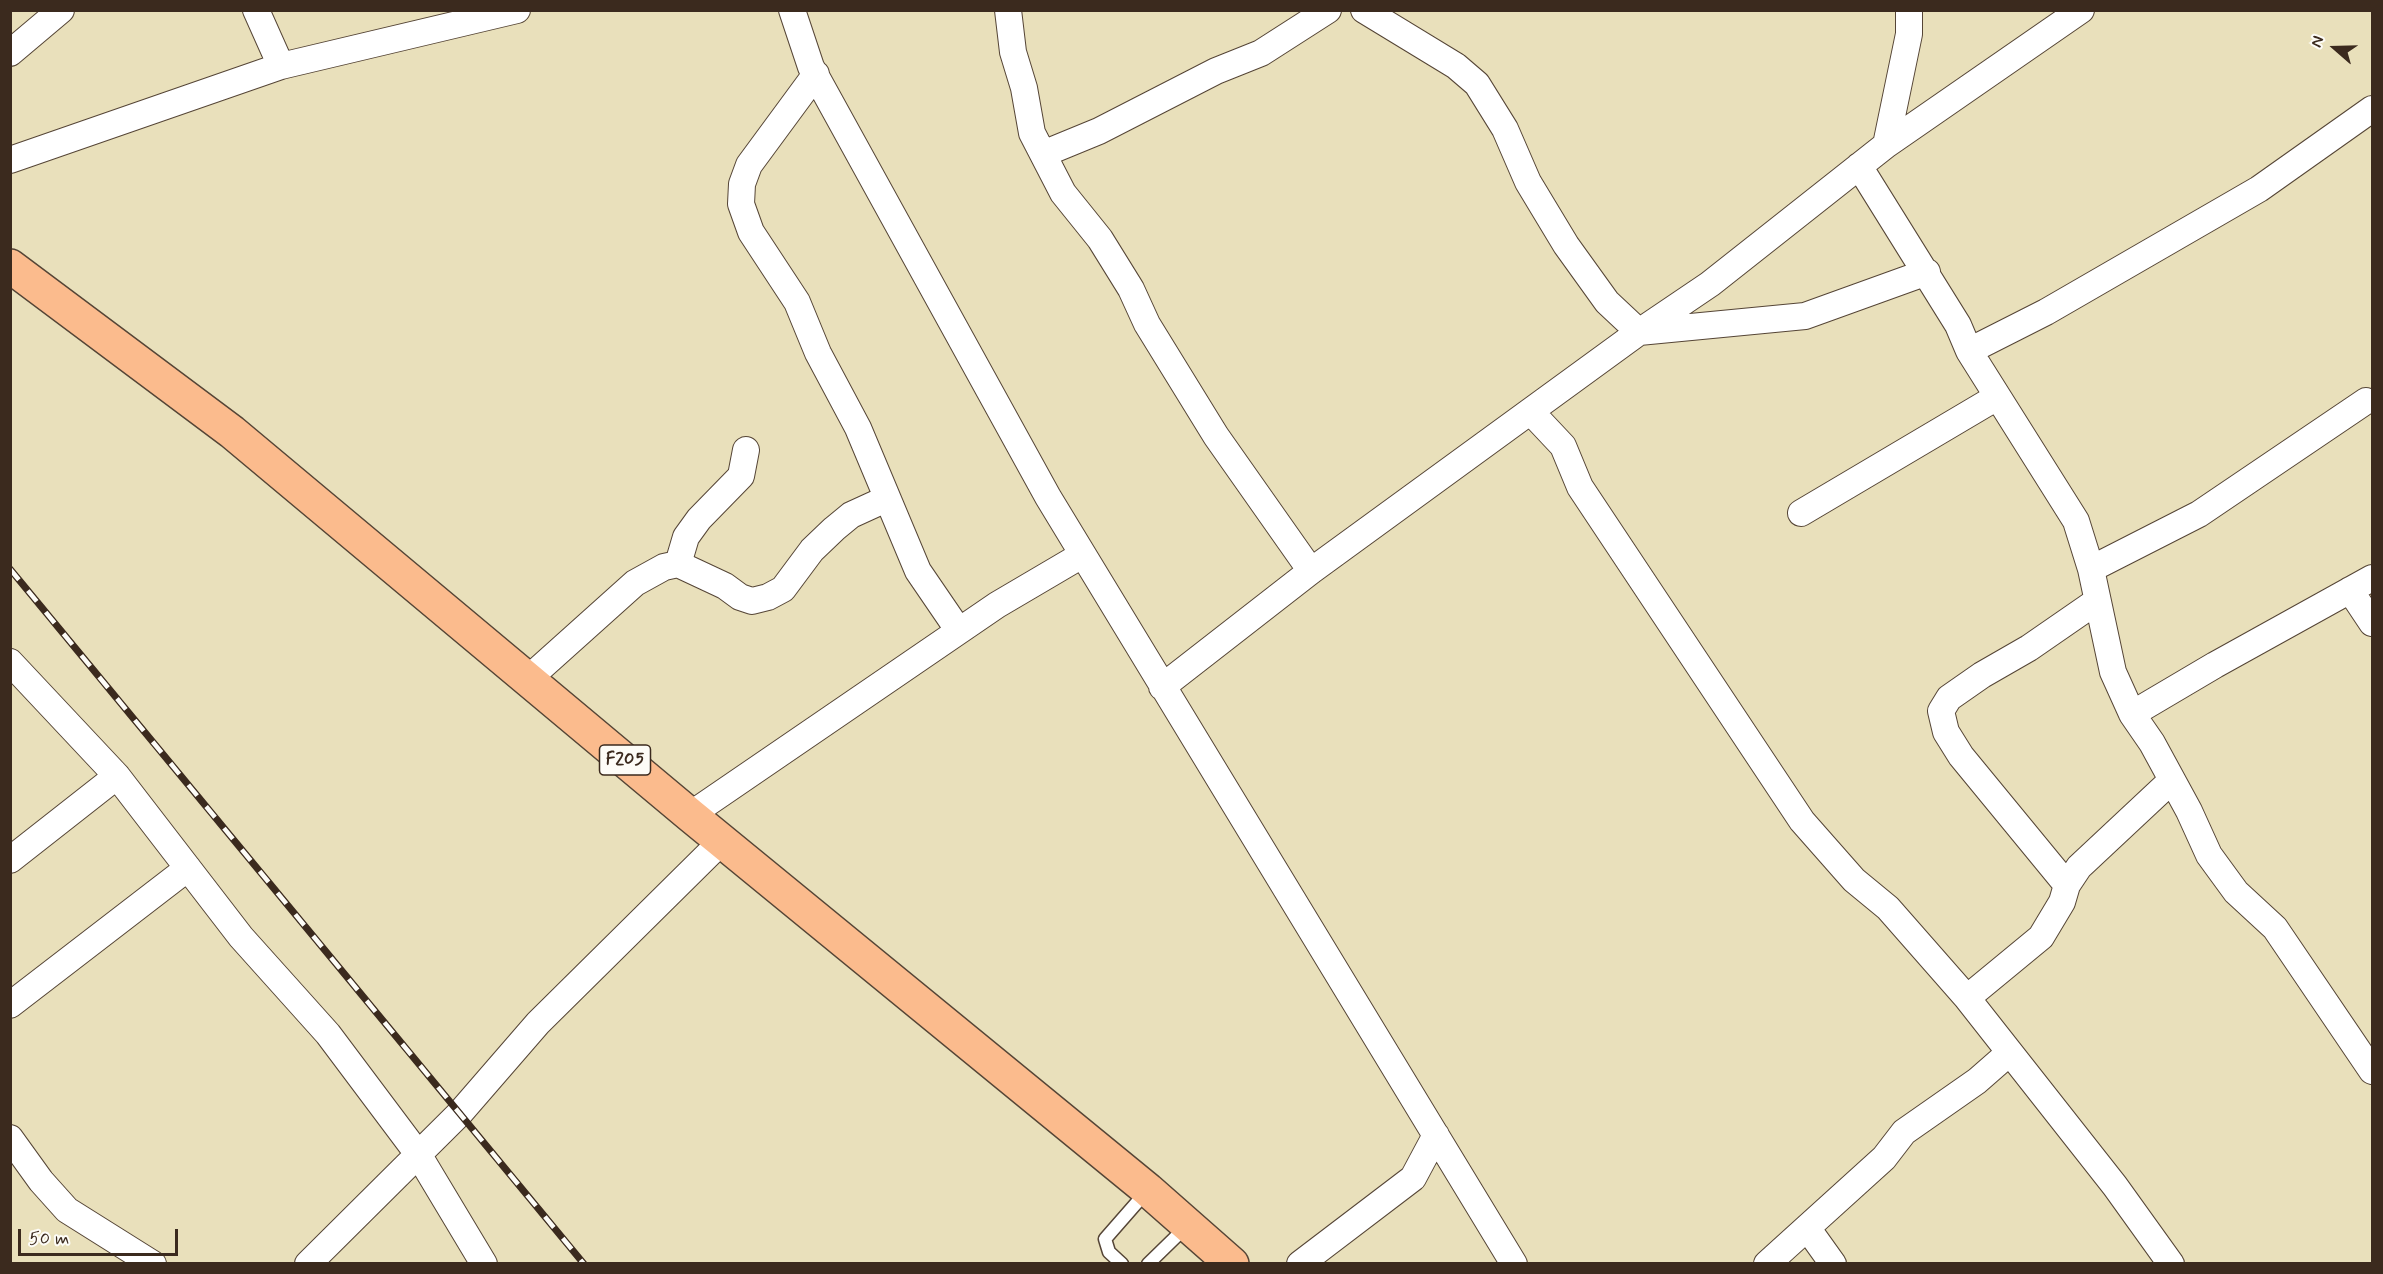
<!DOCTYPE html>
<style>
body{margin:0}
#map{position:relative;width:2383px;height:1274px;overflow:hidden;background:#e9e0bb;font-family:Mynerve,sans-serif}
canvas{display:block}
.frame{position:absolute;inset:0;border:12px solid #3b2a1e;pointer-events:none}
.north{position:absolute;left:2305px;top:18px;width:60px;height:60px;-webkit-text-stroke:4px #fdfcf7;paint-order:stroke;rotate:290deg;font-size:16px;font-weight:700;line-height:24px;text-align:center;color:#3b2a1e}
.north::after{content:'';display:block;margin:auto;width:21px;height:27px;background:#3b2a1e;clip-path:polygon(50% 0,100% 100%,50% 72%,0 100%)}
.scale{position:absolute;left:18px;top:1229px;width:160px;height:27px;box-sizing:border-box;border:3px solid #3b2a1e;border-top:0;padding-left:8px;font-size:18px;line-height:21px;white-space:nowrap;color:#3b2a1e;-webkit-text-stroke:4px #fdfcf7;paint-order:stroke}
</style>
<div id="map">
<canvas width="2383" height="1274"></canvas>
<div class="frame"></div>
<div class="north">N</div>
<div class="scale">50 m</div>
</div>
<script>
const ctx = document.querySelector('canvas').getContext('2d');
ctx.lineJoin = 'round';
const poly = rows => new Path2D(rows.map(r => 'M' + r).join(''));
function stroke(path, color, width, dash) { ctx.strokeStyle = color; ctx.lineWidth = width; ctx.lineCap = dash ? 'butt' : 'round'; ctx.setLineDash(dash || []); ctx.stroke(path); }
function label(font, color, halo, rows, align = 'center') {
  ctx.font = font + ' Mynerve,sans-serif'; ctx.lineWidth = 4.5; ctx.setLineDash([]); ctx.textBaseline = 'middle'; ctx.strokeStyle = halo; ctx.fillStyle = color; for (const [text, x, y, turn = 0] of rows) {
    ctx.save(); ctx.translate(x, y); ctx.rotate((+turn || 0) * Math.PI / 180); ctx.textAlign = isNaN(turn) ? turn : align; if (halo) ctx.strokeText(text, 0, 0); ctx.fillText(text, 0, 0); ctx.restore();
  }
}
const lane = poly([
 [1122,1264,1109,1252,1105,1239,1147,1191],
 [1148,1264,1187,1226]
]);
const street = poly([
 [256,10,281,66],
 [792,10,811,67,1048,497,1514,1264],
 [1008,10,1013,52,1024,88,1032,133,1063,193,1100,239,1131,289,1147,324,1216,436,1311,571],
 [1364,10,1456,66,1477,84,1505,129,1528,182,1566,245,1607,302,1639,332,1805,316,1927,272],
 [10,53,61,10],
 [816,74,749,165,742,184,741,204,751,232,797,302,818,353,858,428,918,571,959,631],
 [2372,109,2259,189,2046,312,1969,351,2076,521,2091,569,2113,672,2132,714,2152,743,2189,811,2209,855,2236,892,2275,928,2372,1071],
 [1886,145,1909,34,1909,10],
 [1043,154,1099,131,1216,71,1261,53,1328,10],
 [10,160,281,66,517,10],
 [1859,166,1958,325,1969,351],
 [1531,412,1563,446,1580,487,1802,821,1854,880,1888,908,1967,998,2115,1186,2171,1264],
 [1801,513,1997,397],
 [678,564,686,537,699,519,741,476,746,450],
 [2091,569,2199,514,2366,401],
 [2350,590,2372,623],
 [10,662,117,776,241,937,328,1034,418,1154,484,1264],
 [528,679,635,583,664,567,678,564,725,586,740,597,752,601,768,597,783,589,812,550,834,529,851,515,886,499],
 [1162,687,1311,571,1639,332,1710,284,1886,145,2081,10],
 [2132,714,2215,665,2372,578],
 [690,815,997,605,1082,555],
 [10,860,117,776],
 [2067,885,1961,756,1946,732,1941,711,1949,698,1982,675,2029,648,2097,601],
 [1967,998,2041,937,2062,902,2067,885,2079,867,2172,780],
 [10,1005,188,868],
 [10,1138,41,1181,67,1210,153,1264],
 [1808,1229,1833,1264],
 [308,1264,460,1113,538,1023,722,841],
 [1300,1264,1413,1178,1436,1135],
 [1767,1264,1884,1158,1904,1132,1977,1081,2009,1053]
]);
const primary = poly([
 [10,266,232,432,690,815,1148,1190,1232,1264]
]);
stroke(lane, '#554536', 15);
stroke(street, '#554536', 28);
stroke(primary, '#554536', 36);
stroke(lane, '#fff', 12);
stroke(street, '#fff', 26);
stroke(primary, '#fbbb8d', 33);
const rail = poly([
 [10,569,584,1264]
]);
stroke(rail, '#3b2a1e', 7);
stroke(rail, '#fdfcf7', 4.5, [14]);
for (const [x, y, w] of [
 [625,760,51]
]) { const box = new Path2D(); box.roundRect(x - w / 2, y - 15, w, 30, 4.5); ctx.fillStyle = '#fdfcf7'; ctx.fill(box); stroke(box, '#3b2a1e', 1.5); }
label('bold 18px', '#3b2a1e', null, [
 ["F205",625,760]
]);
</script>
